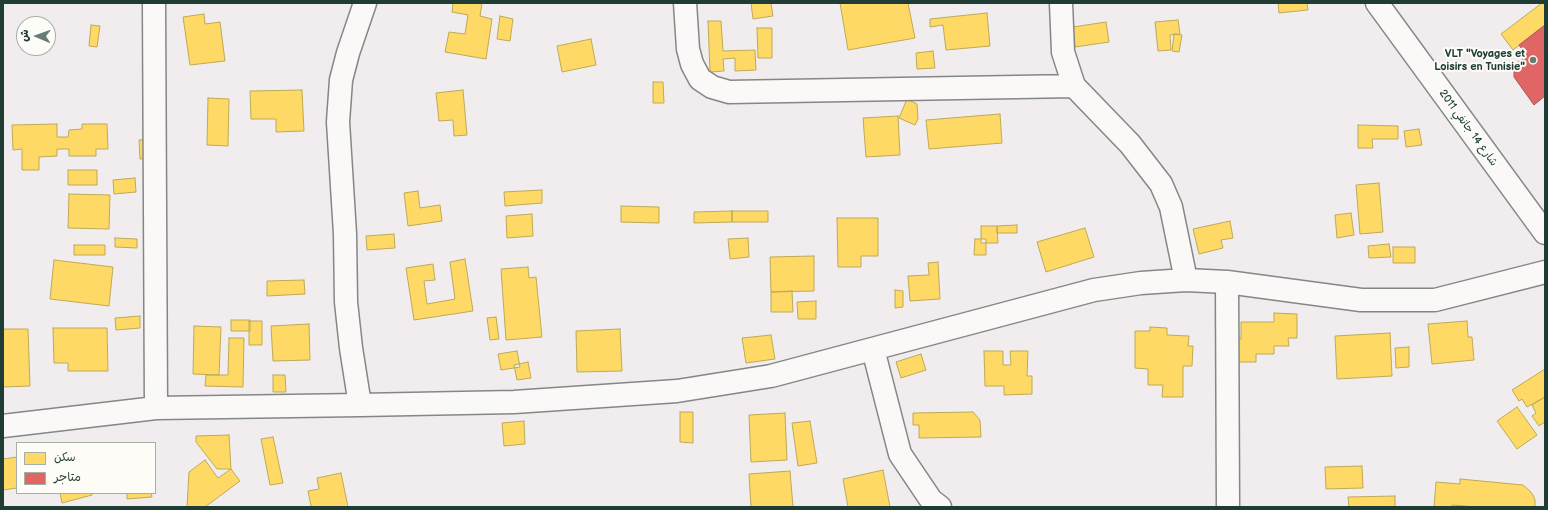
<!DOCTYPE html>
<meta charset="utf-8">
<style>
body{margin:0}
#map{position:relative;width:1548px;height:510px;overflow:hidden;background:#f1edef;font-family:"Balsamiq Sans","Playpen Sans Arabic",sans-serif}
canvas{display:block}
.frame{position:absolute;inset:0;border:4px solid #1f3d34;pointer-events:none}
.legend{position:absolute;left:16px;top:442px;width:140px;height:52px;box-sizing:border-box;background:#fdfcf7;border:1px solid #a4b0a9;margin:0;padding:5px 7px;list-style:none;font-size:12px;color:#1f3d34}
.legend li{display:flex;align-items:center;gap:8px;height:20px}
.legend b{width:20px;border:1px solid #a4b0a9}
.north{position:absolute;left:16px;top:16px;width:40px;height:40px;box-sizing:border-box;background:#fdfcf7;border:1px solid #a4b0a9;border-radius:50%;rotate:272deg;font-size:11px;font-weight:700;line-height:16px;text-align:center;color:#1f3d34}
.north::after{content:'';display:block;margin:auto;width:14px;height:18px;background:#687b75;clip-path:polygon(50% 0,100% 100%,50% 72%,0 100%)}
</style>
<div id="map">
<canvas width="1548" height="510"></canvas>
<div class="frame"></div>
<ul class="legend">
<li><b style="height:11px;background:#ffd966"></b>سكن</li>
<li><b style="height:11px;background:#e06666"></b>متاجر</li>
</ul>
<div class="north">ش</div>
</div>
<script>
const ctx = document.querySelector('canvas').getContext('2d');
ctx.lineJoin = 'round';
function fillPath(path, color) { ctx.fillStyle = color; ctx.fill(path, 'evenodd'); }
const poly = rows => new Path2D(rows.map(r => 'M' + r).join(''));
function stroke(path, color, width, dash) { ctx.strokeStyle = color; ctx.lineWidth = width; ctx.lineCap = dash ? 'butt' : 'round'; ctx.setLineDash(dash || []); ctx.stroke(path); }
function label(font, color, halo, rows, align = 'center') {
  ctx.font = font + ' "Balsamiq Sans","Playpen Sans Arabic",sans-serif'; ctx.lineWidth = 4; ctx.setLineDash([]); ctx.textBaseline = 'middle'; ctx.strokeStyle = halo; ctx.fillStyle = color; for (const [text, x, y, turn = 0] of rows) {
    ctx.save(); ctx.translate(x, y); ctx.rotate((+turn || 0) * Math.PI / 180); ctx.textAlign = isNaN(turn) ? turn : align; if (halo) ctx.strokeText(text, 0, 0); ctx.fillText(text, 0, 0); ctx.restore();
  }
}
const homes = poly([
 [453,3,482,3,480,16,492,19,486,59,445,52,449,32,465,34,468,15,452,12,453,3],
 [751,3,771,3,773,16,753,19,751,3],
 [840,3,908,3,915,38,848,50,840,3],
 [1278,3,1307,3,1308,10,1279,13,1278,3],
 [1542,3,1545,3,1545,25,1513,50,1501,34,1542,3],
 [987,13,990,46,946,50,943,25,930,27,930,19,987,13],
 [204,14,205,24,220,22,225,61,190,65,183,17,204,14],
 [500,16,513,19,510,41,497,39,500,16],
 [1178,20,1180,34,1170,35,1171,50,1158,51,1155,22,1178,20],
 [708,21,721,21,723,51,755,50,756,70,735,71,735,58,723,59,724,71,710,72,708,21],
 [1106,22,1109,42,1075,47,1073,27,1106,22],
 [91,25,100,26,97,47,89,46,91,25],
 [757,28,772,28,772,58,758,58,757,28],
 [1174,34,1182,35,1179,52,1172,51,1174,34],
 [591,39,596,65,562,72,557,46,591,39],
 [933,51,935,68,917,69,916,53,933,51],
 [653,82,663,82,664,103,653,103,653,82],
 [302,90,304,131,276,132,276,119,251,119,250,91,302,90],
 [463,90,467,135,454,136,453,120,439,121,436,93,463,90],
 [208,98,229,99,228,146,207,145,208,98],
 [907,99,917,104,918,119,915,125,899,118,907,99],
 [1000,114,1002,143,929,149,926,120,1000,114],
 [898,116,900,155,866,157,863,118,898,116],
 [57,124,57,137,68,137,69,130,82,129,82,124,107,124,108,149,96,149,96,156,69,156,69,149,57,149,57,156,39,157,39,170,22,170,22,149,13,150,12,125,57,124],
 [1358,125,1398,126,1398,139,1372,139,1373,148,1358,148,1358,125],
 [1419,129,1422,145,1406,147,1404,131,1419,129],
 [156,139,157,158,140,159,139,140,156,139],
 [68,170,97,170,97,185,68,185,68,170],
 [135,178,136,192,114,194,113,180,135,178],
 [1379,183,1383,232,1360,234,1356,185,1379,183],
 [542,190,542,203,505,206,504,192,542,190],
 [418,191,420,208,440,205,442,221,408,226,404,193,418,191],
 [69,194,110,195,109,229,68,228,69,194],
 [621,206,659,207,659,223,621,222,621,206],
 [732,211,768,211,768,222,732,222,732,211],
 [732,211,732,222,694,223,694,212,732,211],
 [1351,213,1354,235,1337,238,1335,215,1351,213],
 [532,214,533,236,507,238,506,216,532,214],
 [837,218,878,218,878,256,861,256,861,267,838,267,837,218],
 [1230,221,1233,238,1221,240,1223,248,1199,254,1193,229,1230,221],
 [1017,225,1017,233,997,233,997,226,1017,225],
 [981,226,997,226,998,243,981,243,981,226],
 [1085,228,1094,257,1046,272,1037,242,1085,228],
 [394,234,395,248,367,250,366,236,394,234],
 [115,238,137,239,137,248,115,247,115,238],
 [748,238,749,257,730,259,728,239,748,238],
 [975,239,986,239,986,255,974,255,975,239],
 [1389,244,1391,257,1369,258,1368,246,1389,244],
 [74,245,105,245,105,255,74,255,74,245],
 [1393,247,1415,247,1415,263,1393,263,1393,247],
 [814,256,814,291,771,292,770,257,814,256],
 [465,259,473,311,414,320,406,268,433,264,435,280,424,281,427,304,455,299,450,262,465,259],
 [54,260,113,267,109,306,50,299,54,260],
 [938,262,940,299,910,301,908,276,929,275,928,263,938,262],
 [528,267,529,278,536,277,542,337,506,340,501,269,528,267],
 [304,280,305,294,267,296,267,281,304,280],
 [895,290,903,291,903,307,895,308,895,290],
 [792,291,793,312,771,312,771,292,792,291],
 [816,301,816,319,798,319,797,302,816,301],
 [1274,313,1297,314,1297,338,1288,338,1289,346,1274,346,1274,354,1256,354,1256,362,1230,362,1230,338,1241,339,1241,322,1274,322,1274,313],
 [140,316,140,328,116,330,115,318,140,316],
 [496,317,499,339,490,340,487,318,496,317],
 [231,320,250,320,250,331,231,331,231,320],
 [249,321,262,321,262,345,249,345,249,321],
 [1467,321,1468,337,1472,337,1474,360,1432,364,1428,324,1467,321],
 [309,324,310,360,273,361,271,326,309,324],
 [194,326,221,327,219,375,193,374,194,326],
 [1150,327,1167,328,1167,335,1189,336,1188,346,1193,346,1192,366,1183,366,1183,397,1162,397,1163,385,1148,385,1148,369,1135,368,1135,331,1150,331,1150,327],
 [53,328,107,328,108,371,68,371,68,363,54,363,53,328],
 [3,329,28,329,30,386,3,387,3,329],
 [620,329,622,371,577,372,576,331,620,329],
 [1390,333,1392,376,1337,379,1335,336,1390,333],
 [771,335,775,359,746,363,742,338,771,335],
 [229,338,244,338,243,387,205,386,206,375,228,375,229,338],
 [1409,347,1409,367,1396,368,1395,348,1409,347],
 [517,351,520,367,501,370,498,354,517,351],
 [984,351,1003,351,1003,365,1011,365,1010,351,1028,351,1027,376,1032,376,1032,394,1004,395,1004,386,985,386,984,351],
 [921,354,926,370,901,378,896,362,921,354],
 [528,362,531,378,517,380,514,365,528,362],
 [1545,369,1545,397,1527,407,1522,399,1519,401,1512,390,1545,369],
 [273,375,285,375,286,392,273,392,273,375],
 [1545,397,1545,422,1539,426,1532,416,1536,413,1532,405,1545,397],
 [1517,407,1537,435,1517,449,1497,421,1517,407],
 [680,412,693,412,693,443,680,442,680,412],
 [973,412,980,420,981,437,919,438,919,425,913,425,913,413,973,412],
 [785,413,787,460,751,462,749,415,785,413],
 [524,421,525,444,504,446,502,423,524,421],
 [810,421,817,463,798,466,792,423,810,421],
 [229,435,231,469,217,469,196,442,196,436,229,435],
 [273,437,283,483,270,485,261,439,273,437],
 [17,457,17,488,3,490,3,459,17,457],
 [205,460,218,478,231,469,240,481,205,507,187,507,189,472,205,460],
 [1362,466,1363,488,1326,489,1325,467,1362,466],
 [883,470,890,507,848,507,843,479,883,470],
 [790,471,793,507,751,507,749,474,790,471],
 [341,473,348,507,307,507,311,506,308,491,319,489,317,478,341,473],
 [1460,479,1523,485,1530,491,1533,495,1535,500,1535,507,1477,507,1452,505,1452,507,1434,507,1436,482,1460,484,1460,479],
 [60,493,92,493,92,495,62,503,60,493],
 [127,493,151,493,152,497,127,499,127,493],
 [1395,496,1395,507,1349,507,1348,497,1395,496]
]);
fillPath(homes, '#ffd966');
stroke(homes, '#bcaa57', 1);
const shops = poly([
 [1545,25,1545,96,1534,105,1514,77,1514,65,1527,56,1519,45,1545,25]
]);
fillPath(shops, '#e06666');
stroke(shops, '#a65a57', 1);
const street = poly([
 [154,3,156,408],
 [685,3,688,49,692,64,700,79,712,87,729,92,1074,86],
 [1061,3,1063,52,1074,86,1130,144,1161,184,1171,207,1186,280],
 [1227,282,1228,507],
 [873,349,900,454,931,500,940,507],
 [360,405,351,348,346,302,345,234,338,122,341,80,348,53,365,3],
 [3,426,156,408,360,405,514,402,677,391,771,376,1094,290,1141,283,1186,280,1227,282,1361,300,1435,300,1545,272]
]);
const secondary = poly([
 [1377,3,1545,233]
]);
stroke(street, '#838786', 25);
stroke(secondary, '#838786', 25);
stroke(street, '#faf9f8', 22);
stroke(secondary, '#faf9f8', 22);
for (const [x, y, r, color] of [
 [1533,60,4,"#687b75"]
]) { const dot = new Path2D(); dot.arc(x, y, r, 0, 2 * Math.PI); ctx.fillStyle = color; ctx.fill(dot); stroke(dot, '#fdfcf7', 1.5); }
label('bold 11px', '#1f3d34', '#fdfcf7', [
 ["VLT \"Voyages et",1525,54],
 ["Loisirs en Tunisie\"",1525,67]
], 'right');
label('11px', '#1f3d34', '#fdfcf7', [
 ["شارع 14 جانفي 2011",1468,128,54]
]);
</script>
